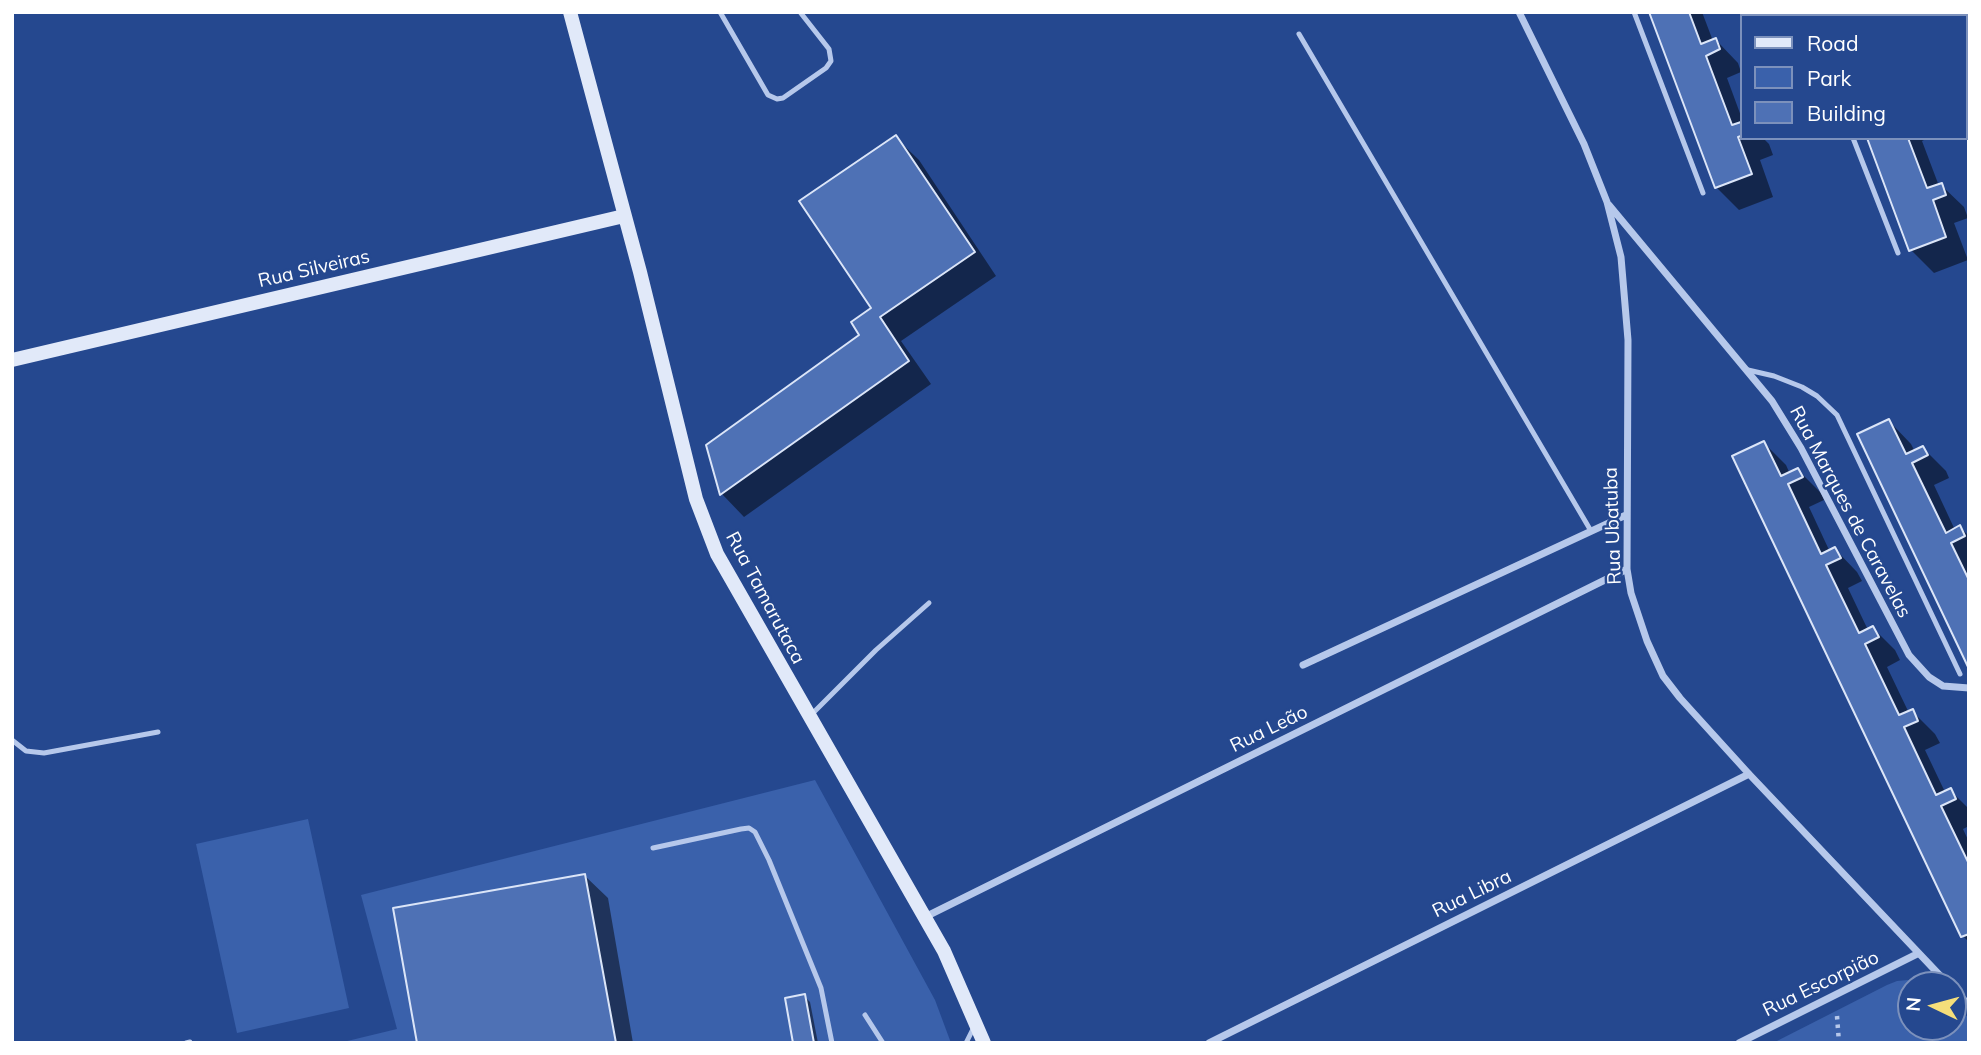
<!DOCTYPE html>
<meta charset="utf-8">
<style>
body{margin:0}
#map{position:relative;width:1981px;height:1055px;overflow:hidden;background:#25488f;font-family:Mulish,sans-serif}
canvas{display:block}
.frame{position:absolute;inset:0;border:14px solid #fff;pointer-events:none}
.legend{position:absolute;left:1740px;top:14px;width:228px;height:126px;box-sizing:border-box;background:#25488f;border:2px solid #7c91bc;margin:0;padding:9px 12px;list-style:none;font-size:21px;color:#fff}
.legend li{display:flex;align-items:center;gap:14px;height:35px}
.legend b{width:35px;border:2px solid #7c91bc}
.north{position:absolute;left:1897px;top:971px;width:70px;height:70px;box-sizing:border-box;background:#25488f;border:2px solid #7c91bc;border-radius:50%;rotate:275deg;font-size:19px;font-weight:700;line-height:28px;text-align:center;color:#fff}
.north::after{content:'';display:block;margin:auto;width:24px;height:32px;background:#f5de7a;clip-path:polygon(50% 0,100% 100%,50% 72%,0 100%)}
</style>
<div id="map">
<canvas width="1981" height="1055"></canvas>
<div class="frame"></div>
<ul class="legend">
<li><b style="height:9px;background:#e1e9f9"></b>Road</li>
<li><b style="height:19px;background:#3a61ab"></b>Park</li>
<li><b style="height:19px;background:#4e71b5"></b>Building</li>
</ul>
<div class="north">N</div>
</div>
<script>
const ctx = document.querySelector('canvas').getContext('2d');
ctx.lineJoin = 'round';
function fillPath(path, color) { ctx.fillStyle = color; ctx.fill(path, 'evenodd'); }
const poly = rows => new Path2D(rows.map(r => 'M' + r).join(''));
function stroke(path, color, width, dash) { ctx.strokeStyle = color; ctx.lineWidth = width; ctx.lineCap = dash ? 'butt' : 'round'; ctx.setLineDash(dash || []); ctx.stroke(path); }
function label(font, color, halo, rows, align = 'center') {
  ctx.font = font + ' Mulish,sans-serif'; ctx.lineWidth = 5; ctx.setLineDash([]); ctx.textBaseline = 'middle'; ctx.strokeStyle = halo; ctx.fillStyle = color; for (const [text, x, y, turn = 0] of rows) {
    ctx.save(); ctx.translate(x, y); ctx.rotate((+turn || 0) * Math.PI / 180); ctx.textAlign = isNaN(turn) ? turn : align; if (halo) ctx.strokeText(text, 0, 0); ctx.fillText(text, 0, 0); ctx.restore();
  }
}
fillPath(poly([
 [815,780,935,1000,951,1043,339,1043,397,1029,361,895],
 [308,819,349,1008,237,1033,196,844],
 [1908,980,1924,985,1911,985,1911,1027,1953,1027,1953,1006,1969,1018,1969,1043,1773,1043,1887,985,1897,981]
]), '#3a61ab');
fillPath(poly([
 [1650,12,1702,12,1713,41,1716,40,1738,63,1741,72,1727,78,1741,116,1741,138,1763,138,1769,144,1773,155,1760,160,1773,197,1739,210,1716,187],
 [1822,12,1870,12,1872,16,1823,16],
 [896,138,919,160,996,276,901,341,931,384,744,517,722,494,708,445,862,336,873,308],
 [1869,138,1928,138,1922,141,1939,186,1941,185,1964,207,1968,218,1954,223,1968,260,1934,273,1911,250],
 [1889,421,1911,444,1915,452,1923,448,1946,471,1949,478,1934,485,1955,530,1960,527,1969,536,1969,665],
 [1764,443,1786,465,1790,474,1798,470,1821,493,1824,500,1809,507,1830,552,1835,549,1857,572,1862,581,1848,588,1868,630,1873,628,1895,650,1900,660,1887,667,1909,713,1912,711,1935,734,1940,743,1925,750,1945,792,1950,790,1969,809,1969,826,1963,829,1969,842,1969,942,1963,936],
 [585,876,608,898,633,1043,419,1043],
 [804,996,810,1002,818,1043,795,1043]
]), '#0007');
const building = poly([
 [1649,12,1689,12,1701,44,1716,38,1720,49,1706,56,1732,125,1741,122,1741,136,1738,137,1752,174,1715,188,1649,12],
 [1820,12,1858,12,1859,16,1821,16,1820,12],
 [896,135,975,252,880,317,909,361,720,495,706,445,859,335,851,322,871,308,799,201,896,135],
 [1867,138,1908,138,1927,188,1942,183,1946,195,1933,200,1946,237,1909,251,1867,138],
 [1889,419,1906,454,1923,446,1928,455,1912,463,1946,533,1960,525,1965,536,1951,543,1969,580,1969,669,1857,434,1889,419],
 [1764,441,1781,476,1798,468,1803,477,1788,484,1821,554,1835,547,1841,558,1826,565,1859,633,1873,626,1879,637,1865,644,1899,715,1913,709,1918,721,1904,727,1936,795,1951,788,1956,799,1941,806,1969,864,1969,934,1961,937,1732,456,1764,441],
 [585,874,616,1043,417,1043,393,908,585,874],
 [805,994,814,1043,793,1043,785,998,805,994]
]);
fillPath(building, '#4e71b5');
stroke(building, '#dbe5f8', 2);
stroke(poly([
 [1837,1016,1839,1043]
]), '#b6c8eb', 4.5, [3.5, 5]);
stroke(poly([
 [720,12,768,95,777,99,783,98,826,68,831,61,829,49,800,12],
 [1634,12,1703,193],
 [1804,12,1805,16],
 [1956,12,1957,16],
 [1299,34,1591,531],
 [1965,37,1969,46],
 [1853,138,1898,253],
 [1748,370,1774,376,1802,387,1817,396,1837,415,1960,674],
 [811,715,876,650,929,603],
 [12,740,26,751,44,753,158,732],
 [653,848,741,829,749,828,755,832,769,860,821,988,832,1043],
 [865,1015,883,1043],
 [186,1043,190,1042],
 [966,1043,974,1027]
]), '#b6c8eb', 5);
stroke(poly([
 [1519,12,1584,144,1607,202,1621,257,1628,340,1627,569,1631,593,1647,641,1663,676,1680,698,1749,774,1949,985],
 [1609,205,1772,401,1801,448,1909,655,1929,677,1943,686,1969,688],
 [1303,665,1626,515],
 [925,917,1627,569],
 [1953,989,1969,1005],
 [1209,1043,1749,774],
 [1739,1043,1917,954]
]), '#b6c8eb', 7);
stroke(poly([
 [570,12,640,272,696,499,717,554,944,951,984,1043],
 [12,360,624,216]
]), '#e1e9f9', 14);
label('19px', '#fff', '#25488f', [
 ["Rua Silveiras",314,269,-13],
 ["Rua Marques de Caravelas",1850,512,62],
 ["Rua Ubatuba",1613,526,-92],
 ["Rua Tamarutaca",765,598,62],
 ["Rua Leão",1269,729,-26],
 ["Rua Libra",1472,894,-26],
 ["Rua Escorpião",1821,984,-26]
]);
</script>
